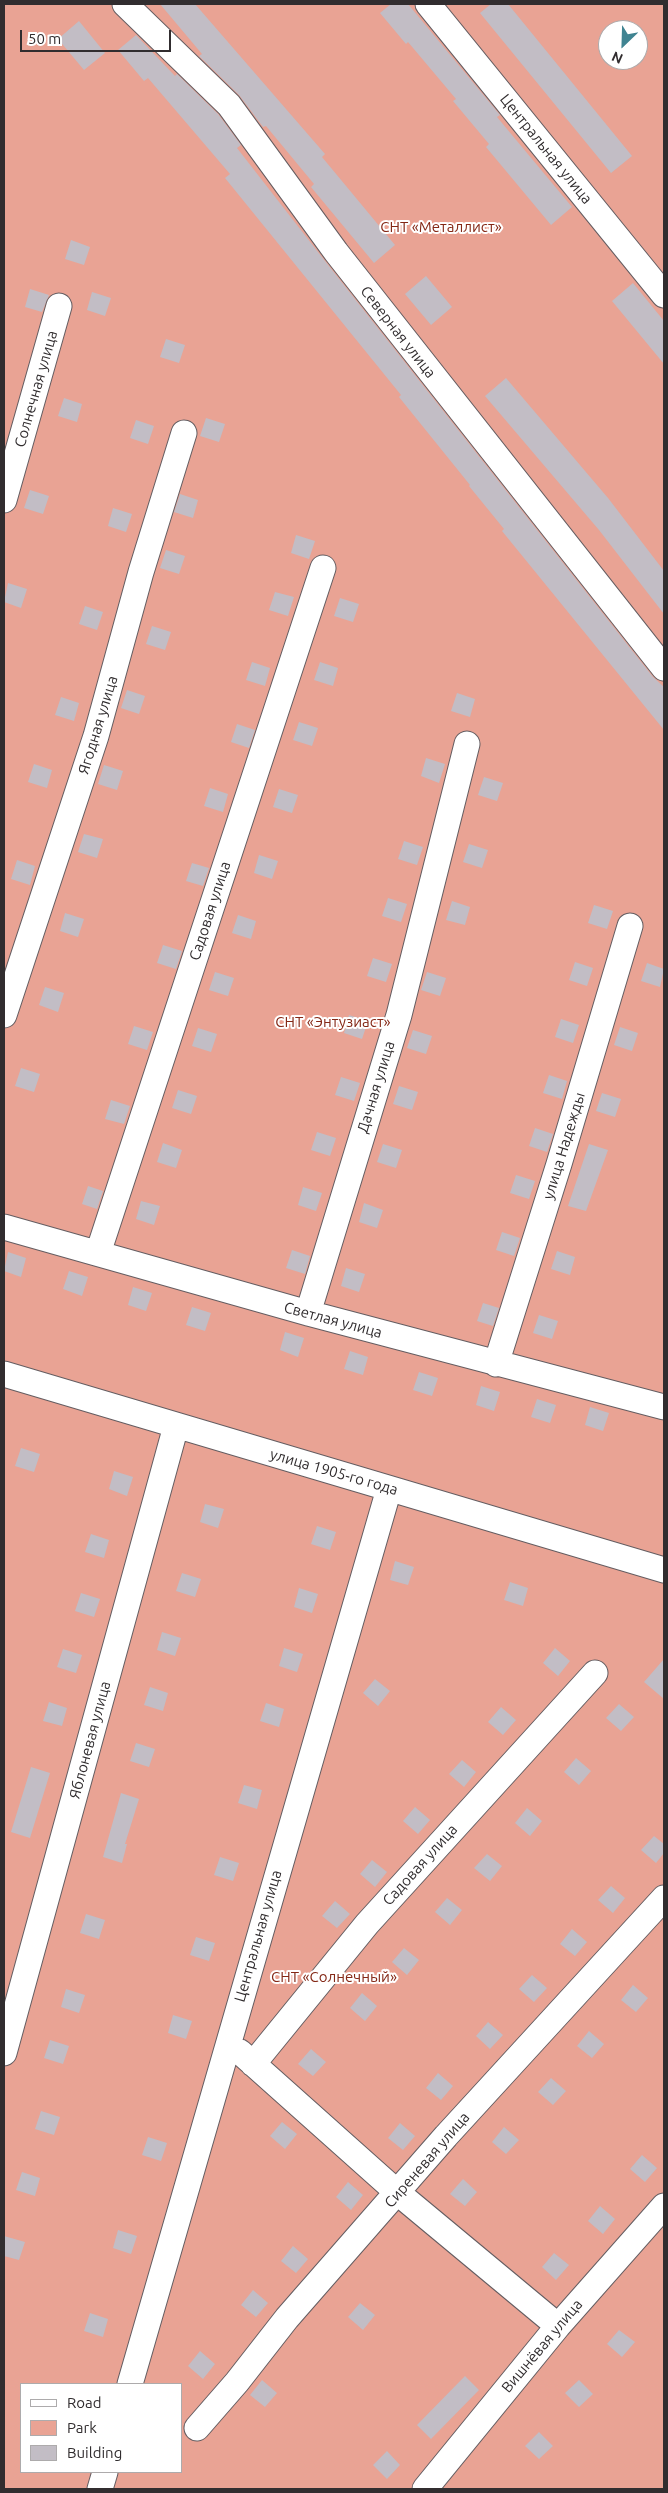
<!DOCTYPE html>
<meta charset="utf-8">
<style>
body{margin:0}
#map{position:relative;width:668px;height:2493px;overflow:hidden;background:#f0e7ec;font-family:Ubuntu,sans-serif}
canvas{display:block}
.frame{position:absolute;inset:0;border:5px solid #312d2f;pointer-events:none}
.legend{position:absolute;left:20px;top:2383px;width:162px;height:90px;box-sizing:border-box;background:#fff;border:1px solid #adabac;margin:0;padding:6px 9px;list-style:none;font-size:15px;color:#312d2f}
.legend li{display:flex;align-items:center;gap:10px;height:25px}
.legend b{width:25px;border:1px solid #adabac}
.north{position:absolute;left:598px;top:20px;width:50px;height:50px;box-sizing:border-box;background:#fff;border:1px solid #adabac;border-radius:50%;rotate:204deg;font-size:14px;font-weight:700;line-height:20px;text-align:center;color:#312d2f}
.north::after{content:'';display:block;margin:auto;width:18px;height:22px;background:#408492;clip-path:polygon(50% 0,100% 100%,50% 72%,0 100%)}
.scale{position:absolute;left:20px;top:30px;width:151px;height:22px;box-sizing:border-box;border:2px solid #312d2f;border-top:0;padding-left:6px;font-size:15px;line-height:18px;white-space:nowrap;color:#312d2f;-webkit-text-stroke:4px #fff;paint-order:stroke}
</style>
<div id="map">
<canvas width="668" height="2493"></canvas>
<div class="frame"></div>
<ul class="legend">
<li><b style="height:6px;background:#fff"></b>Road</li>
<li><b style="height:14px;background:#e9a394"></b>Park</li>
<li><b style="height:14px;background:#c2bdc5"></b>Building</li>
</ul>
<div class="north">N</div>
<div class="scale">50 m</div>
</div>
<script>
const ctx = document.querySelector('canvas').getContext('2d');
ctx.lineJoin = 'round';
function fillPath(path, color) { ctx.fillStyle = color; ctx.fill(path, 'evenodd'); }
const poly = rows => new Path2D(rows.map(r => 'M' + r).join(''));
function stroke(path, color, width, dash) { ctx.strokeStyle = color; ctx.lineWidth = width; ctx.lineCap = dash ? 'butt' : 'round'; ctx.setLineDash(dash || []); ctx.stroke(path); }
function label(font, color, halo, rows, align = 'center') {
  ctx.font = font + ' Ubuntu,sans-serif'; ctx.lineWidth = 4; ctx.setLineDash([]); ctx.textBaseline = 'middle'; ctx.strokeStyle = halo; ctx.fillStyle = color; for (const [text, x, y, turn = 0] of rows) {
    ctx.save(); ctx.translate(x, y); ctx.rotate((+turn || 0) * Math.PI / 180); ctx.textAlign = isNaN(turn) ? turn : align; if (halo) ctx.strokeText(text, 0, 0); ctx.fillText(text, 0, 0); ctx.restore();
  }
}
fillPath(poly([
 [4,4,664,4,664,2489,4,2489],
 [608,30,638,30,638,60,608,60],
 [21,2384,181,2384,181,2472,21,2472]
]), '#e9a394');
fillPath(poly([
 [160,4,195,4,325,154,322,157,395,245,374,263,311,187,314,184,266,126,263,127,239,95,199,56,202,54],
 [391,4,408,4,500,115,497,117,572,207,551,225,486,147,489,144,453,101,456,99,408,42,406,44,380,13],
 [491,4,508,4,632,156,611,173,480,13],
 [79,21,105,53,84,70,58,39],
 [136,35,175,76,177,74,218,114,241,145,237,148,325,261,653,677,664,687,664,730,502,531,504,529,469,486,470,485,399,397,401,395,225,178,230,174,148,78,144,81,118,50],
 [71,240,90,247,84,265,65,259],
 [426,276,452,307,431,325,405,294],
 [633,283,664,321,664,364,612,301],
 [30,289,49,295,42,312,25,307],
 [92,292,111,298,105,316,87,310],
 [166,339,185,345,179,363,160,357],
 [506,378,608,498,664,571,664,614,599,530,485,396],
 [64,398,82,404,77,422,58,416],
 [206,418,225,424,219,442,200,436],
 [136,420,154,426,148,444,130,438],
 [30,490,49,496,43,514,24,508],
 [180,494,198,500,193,518,174,512],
 [113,508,132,514,126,532,108,526],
 [296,535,315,541,309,559,291,553],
 [166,550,185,556,179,574,160,568],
 [8,583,27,589,21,608,4,602],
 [275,592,294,597,288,616,269,610],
 [340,598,359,604,353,622,334,616],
 [85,606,103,612,97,630,79,624],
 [152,626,171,632,165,650,146,644],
 [252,662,270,668,265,686,246,680],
 [320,662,338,668,333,686,314,680],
 [127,690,145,696,139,714,121,708],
 [457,693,475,699,470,717,451,711],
 [61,697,79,703,74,721,55,715],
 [299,722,318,728,312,746,293,740],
 [237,724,255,730,249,748,231,742],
 [426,758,445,764,439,783,421,776],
 [34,764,52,770,47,788,28,782],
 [104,765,123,771,117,790,98,784],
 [484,777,503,783,497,801,478,795],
 [210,788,228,794,223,812,204,806],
 [279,789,298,795,292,813,273,807],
 [84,834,103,839,97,858,78,852],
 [404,841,423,847,417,865,398,859],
 [469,844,488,850,482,868,463,862],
 [259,855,278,861,272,879,254,873],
 [17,860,35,866,30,885,11,879],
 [192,863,209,868,203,886,186,881],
 [388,898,407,904,401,922,382,916],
 [452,901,470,907,465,925,446,920],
 [594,905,613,911,607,929,588,923],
 [65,913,84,919,78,937,60,931],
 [238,915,256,921,251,939,232,933],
 [163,945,182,951,176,969,157,963],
 [373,958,392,964,386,982,367,976],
 [575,962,593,968,587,986,569,980],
 [647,963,664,969,660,987,641,981],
 [215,972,234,978,228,996,209,990],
 [427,972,446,978,440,996,421,990],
 [45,987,64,993,58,1012,39,1005],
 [349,1015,368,1021,362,1039,344,1033],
 [561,1019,579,1025,573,1043,555,1037],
 [134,1026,153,1032,147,1050,128,1044],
 [620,1027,638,1033,632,1051,614,1045],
 [198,1028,217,1034,211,1052,192,1046],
 [413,1030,432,1036,426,1054,407,1048],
 [21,1068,40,1074,34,1092,15,1086],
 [549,1075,567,1081,562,1099,543,1093],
 [341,1077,360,1083,354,1101,335,1095],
 [399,1086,418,1092,412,1110,393,1104],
 [178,1090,197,1096,191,1114,172,1108],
 [602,1093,621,1099,615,1117,596,1111],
 [111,1100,130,1106,124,1124,105,1119],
 [535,1128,553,1134,547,1152,529,1146],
 [317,1132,336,1138,330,1156,311,1150],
 [163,1143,182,1150,176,1168,157,1162],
 [383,1144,402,1150,396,1168,377,1162],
 [589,1144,608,1150,586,1211,568,1206],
 [516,1175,535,1181,529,1199,510,1193],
 [88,1186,103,1191,97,1209,82,1204],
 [303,1187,322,1193,316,1211,298,1205],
 [141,1201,160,1206,154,1225,136,1219],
 [364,1203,383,1210,377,1228,359,1222],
 [502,1232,520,1238,514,1256,496,1250],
 [292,1250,310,1256,305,1274,286,1268],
 [557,1251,575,1257,570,1275,551,1269],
 [8,1252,26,1258,21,1277,4,1271],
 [346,1268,365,1274,359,1292,341,1286],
 [69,1271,88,1277,82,1296,63,1289],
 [133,1287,152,1293,146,1311,128,1305],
 [483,1303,499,1308,493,1326,477,1321],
 [192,1307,211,1313,205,1331,186,1325],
 [539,1315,558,1321,552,1339,533,1333],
 [285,1332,304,1338,298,1357,280,1350],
 [350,1351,368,1357,363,1375,344,1369],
 [419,1372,438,1378,432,1396,413,1390],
 [481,1386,500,1392,494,1411,476,1405],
 [537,1399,556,1405,550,1423,531,1417],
 [590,1407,609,1413,603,1431,585,1425],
 [21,1448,40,1454,34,1472,15,1466],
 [114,1471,133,1477,127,1496,109,1489],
 [205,1504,224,1509,218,1528,200,1522],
 [317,1526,336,1532,330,1550,311,1544],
 [91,1534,109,1540,104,1558,85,1552],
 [395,1561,414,1567,408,1585,390,1580],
 [182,1573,201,1579,195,1597,176,1591],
 [510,1582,528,1588,523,1606,504,1600],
 [299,1588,318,1594,312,1613,294,1607],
 [81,1593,100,1599,94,1617,75,1611],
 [162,1632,181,1638,175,1656,157,1650],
 [284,1648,303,1654,297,1672,279,1666],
 [555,1648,570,1661,558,1676,543,1663],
 [63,1649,82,1655,76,1673,57,1667],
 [664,1659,664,1699,644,1682],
 [375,1679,390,1691,378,1706,363,1693],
 [150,1687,168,1693,163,1711,144,1705],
 [49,1702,67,1708,62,1726,43,1721],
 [266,1703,284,1709,279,1727,260,1721],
 [619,1704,634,1717,621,1731,606,1718],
 [501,1707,516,1720,503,1735,488,1722],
 [136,1743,155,1749,149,1767,130,1761],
 [576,1758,591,1771,579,1785,564,1772],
 [462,1760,476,1772,464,1787,449,1774],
 [31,1767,50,1773,30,1838,11,1832],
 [244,1785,262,1790,257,1809,238,1803],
 [121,1793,139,1799,125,1844,127,1844,122,1863,103,1857],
 [415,1807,430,1820,418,1834,403,1821],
 [527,1808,542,1821,530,1836,515,1823],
 [654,1836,664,1844,664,1853,656,1863,641,1850],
 [487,1854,502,1866,490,1881,474,1868],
 [220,1857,239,1863,233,1881,214,1875],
 [372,1860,387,1872,375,1887,360,1874],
 [611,1886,625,1898,613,1913,598,1900],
 [447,1898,462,1910,450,1925,435,1912],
 [335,1901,350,1914,337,1928,322,1916],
 [86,1914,105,1920,99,1939,80,1933],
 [572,1929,587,1942,575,1956,560,1944],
 [196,1937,215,1943,209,1961,190,1955],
 [404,1948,419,1960,407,1975,392,1962],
 [532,1975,547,1988,534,2002,519,1989],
 [633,1985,648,1998,636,2012,621,2000],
 [66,1989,85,1995,79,2013,61,2007],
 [362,1993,377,2006,365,2021,350,2008],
 [173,2015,192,2021,186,2039,168,2033],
 [488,2022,503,2035,490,2049,476,2036],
 [589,2031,604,2044,592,2058,577,2046],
 [50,2040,69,2046,63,2064,44,2058],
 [311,2049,326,2062,313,2076,298,2064],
 [438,2073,453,2086,441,2100,426,2088],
 [551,2078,566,2091,553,2105,538,2092],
 [41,2111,60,2117,54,2135,35,2129],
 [282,2122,297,2134,285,2149,270,2136],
 [400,2123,415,2136,403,2150,388,2138],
 [504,2127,519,2140,506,2154,492,2142],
 [148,2137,167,2143,161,2161,142,2155],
 [642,2155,657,2168,645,2182,630,2169],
 [22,2172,40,2178,35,2196,16,2190],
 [463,2179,477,2192,465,2206,450,2194],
 [348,2182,363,2195,351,2210,336,2197],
 [600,2206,615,2219,603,2234,588,2221],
 [118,2230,137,2236,131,2254,113,2248],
 [4,2236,25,2242,19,2260,4,2256],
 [293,2246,308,2259,296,2273,281,2261],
 [554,2253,569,2265,556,2280,542,2267],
 [253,2290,268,2303,256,2317,241,2305],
 [360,2303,375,2315,363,2330,348,2317],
 [90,2313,108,2319,103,2337,84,2331],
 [619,2330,635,2342,622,2357,607,2344],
 [200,2351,215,2364,203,2379,188,2366],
 [465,2376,479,2390,431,2439,417,2425],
 [262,2380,277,2393,265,2407,250,2395],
 [579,2380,593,2394,579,2407,565,2393],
 [539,2432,553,2446,539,2459,525,2446],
 [387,2451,400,2465,387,2479,373,2465]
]), '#c2bdc5');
const minor = poly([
 [125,4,229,105,336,252,664,668],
 [428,4,664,295],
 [4,500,59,306],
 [4,1015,96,736,141,572,184,433],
 [4,1227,308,1313,664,1407],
 [98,1253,323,568],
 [308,1313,399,1015,467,744],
 [496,1364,559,1164,630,926],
 [4,1374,664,1570],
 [240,2052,398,2193,558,2326],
 [4,2053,176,1426],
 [253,2064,367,1924,595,1673],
 [130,2384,389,1489],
 [197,2428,237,2382,287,2318,446,2136,664,1898],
 [100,2489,105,2472],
 [425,2489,558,2326,664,2206]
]);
stroke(minor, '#645d61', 27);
stroke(minor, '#fff', 25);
label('15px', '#312d2f', '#fff', [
 ["Центральная улица",546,149,51],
 ["Северная улица",398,332,52],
 ["Солнечная улица",36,389,-74],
 ["Ягодная улица",98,725,-73],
 ["Садовая улица",210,911,-72],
 ["Дачная улица",376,1087,-73],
 ["улица Надежды",564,1146,-73],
 ["Светлая улица",333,1320,15],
 ["улица 1905-го года",334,1472,16],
 ["Яблоневая улица",90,1740,-75],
 ["Садовая улица",420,1865,-48],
 ["Центральная улица",258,1936,-74],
 ["Сиреневая улица",427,2160,-49],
 ["Вишнёвая улица",542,2346,-50]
]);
label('15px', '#842816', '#fff', [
 ["СНТ «Металлист»",441,227],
 ["СНТ «Энтузиаст»",333,1022],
 ["СНТ «Солнечный»",334,1977]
]);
</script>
